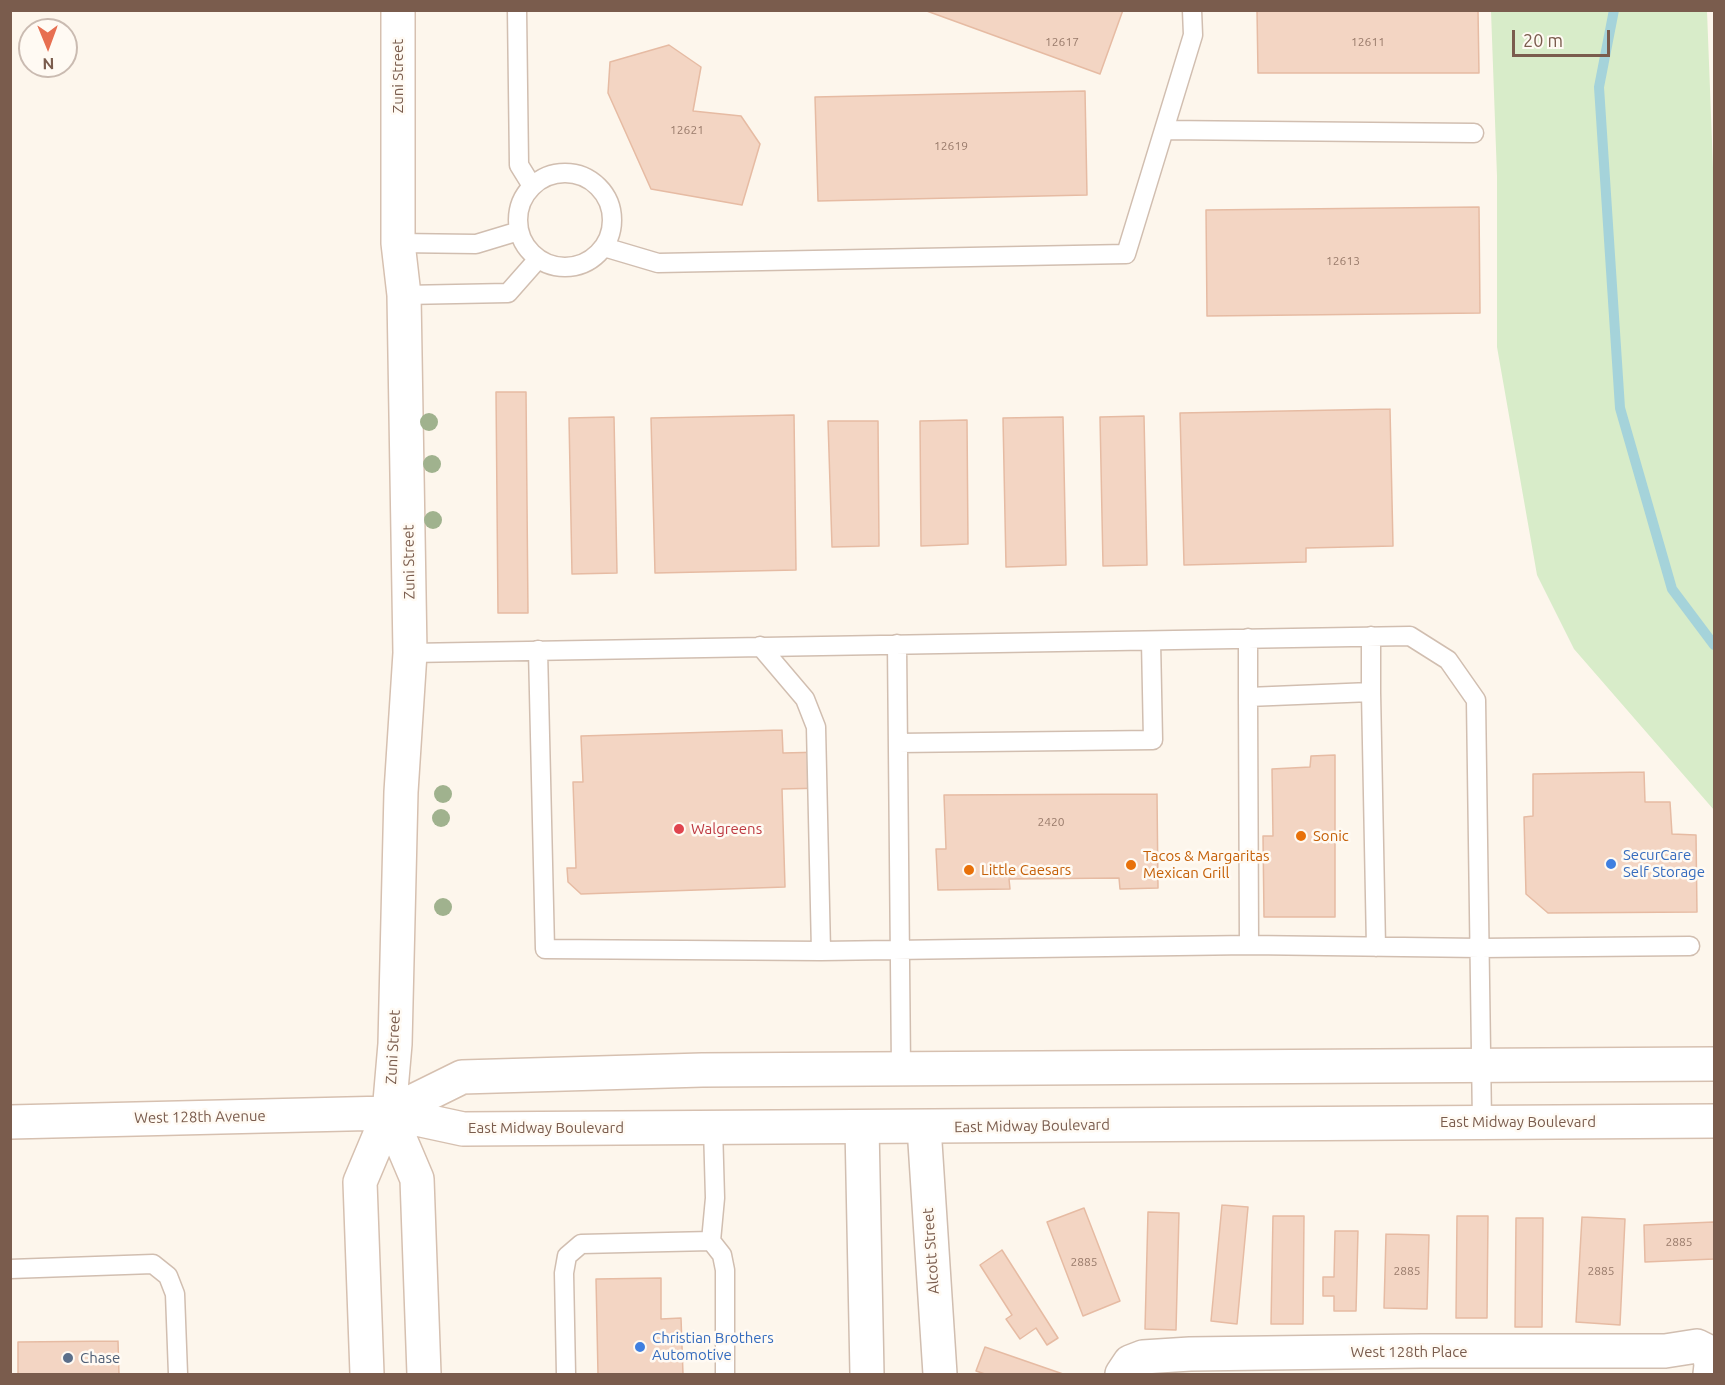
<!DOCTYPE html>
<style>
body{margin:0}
#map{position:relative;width:1725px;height:1385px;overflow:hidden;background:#fdf6ec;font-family:Ubuntu,sans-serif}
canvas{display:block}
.frame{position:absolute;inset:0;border:12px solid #7a5c4d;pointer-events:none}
.north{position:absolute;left:18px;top:18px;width:60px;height:60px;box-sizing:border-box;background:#fffaf3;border:2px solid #cabbb1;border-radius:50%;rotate:179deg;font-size:16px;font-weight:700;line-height:24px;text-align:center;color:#7a5c4d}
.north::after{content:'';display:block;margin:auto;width:21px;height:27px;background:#e76f51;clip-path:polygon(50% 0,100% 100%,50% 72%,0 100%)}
.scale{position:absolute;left:1512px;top:30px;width:98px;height:27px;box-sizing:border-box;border:3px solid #7a5c4d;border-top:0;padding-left:8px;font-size:18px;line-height:21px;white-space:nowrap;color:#7a5c4d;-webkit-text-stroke:4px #fffaf3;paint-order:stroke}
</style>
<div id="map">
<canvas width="1725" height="1385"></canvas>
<div class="frame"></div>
<div class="north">N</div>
<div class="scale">20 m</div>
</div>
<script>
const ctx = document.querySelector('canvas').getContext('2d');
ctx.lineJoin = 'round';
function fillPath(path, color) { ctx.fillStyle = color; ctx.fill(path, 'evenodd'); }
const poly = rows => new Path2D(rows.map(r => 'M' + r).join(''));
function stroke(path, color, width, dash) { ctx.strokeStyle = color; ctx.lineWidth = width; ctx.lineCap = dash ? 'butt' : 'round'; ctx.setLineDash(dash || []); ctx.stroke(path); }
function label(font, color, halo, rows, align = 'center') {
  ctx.font = font + ' Ubuntu,sans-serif'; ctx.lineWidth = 5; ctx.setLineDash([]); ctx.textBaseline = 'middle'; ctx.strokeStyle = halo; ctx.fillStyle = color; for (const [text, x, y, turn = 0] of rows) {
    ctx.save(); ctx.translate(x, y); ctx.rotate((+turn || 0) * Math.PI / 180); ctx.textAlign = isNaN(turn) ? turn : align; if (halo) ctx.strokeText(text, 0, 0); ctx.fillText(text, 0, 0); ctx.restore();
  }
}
fillPath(poly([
 [1491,11,1707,11,1714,194,1714,810,1574,649,1537,575,1497,347,1497,176]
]), '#d8ecc9');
stroke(poly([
 [1614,10,1599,87,1620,408,1672,589,1714,645]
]), '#a5d3da', 10);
const building = poly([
 [924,10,1123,10,1100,74,924,10],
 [1257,10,1478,10,1479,73,1258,73,1257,10],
 [669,45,701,67,693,111,741,116,760,144,742,205,651,189,608,93,610,62,669,45],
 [1085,91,1087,195,818,201,815,97,1085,91],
 [1479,207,1480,313,1207,316,1206,210,1479,207],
 [496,392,526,392,528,613,498,613,496,392],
 [1390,409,1393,546,1306,548,1306,562,1184,565,1180,413,1390,409],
 [794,415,796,570,655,573,651,418,794,415],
 [1144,416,1147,565,1103,566,1100,417,1144,416],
 [614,417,617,573,572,574,569,418,614,417],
 [1063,417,1066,565,1006,567,1003,418,1063,417],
 [967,420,968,544,921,546,920,421,967,420],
 [828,421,878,421,879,546,832,547,828,421],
 [782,730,783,753,824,752,825,788,782,789,785,887,581,894,568,882,567,868,576,868,573,782,583,782,581,736,782,730],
 [1335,755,1335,917,1264,917,1263,836,1273,836,1272,769,1310,767,1311,756,1335,755],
 [1644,772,1645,802,1670,802,1672,834,1696,835,1697,912,1548,913,1526,894,1524,817,1533,816,1533,774,1644,772],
 [1157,794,1158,888,1120,889,1119,878,1009,879,1010,889,938,890,936,849,946,849,944,795,1157,794],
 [1222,1205,1248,1207,1237,1324,1211,1321,1222,1205],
 [1084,1208,1120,1301,1083,1316,1047,1222,1084,1208],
 [1148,1212,1179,1213,1176,1330,1145,1329,1148,1212],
 [1273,1216,1304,1216,1303,1324,1271,1324,1273,1216],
 [1457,1216,1488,1216,1487,1318,1456,1318,1457,1216],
 [1582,1217,1625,1219,1620,1325,1576,1322,1582,1217],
 [1516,1218,1543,1218,1542,1327,1515,1327,1516,1218],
 [1714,1222,1714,1259,1645,1262,1644,1225,1714,1222],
 [1335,1231,1358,1231,1356,1311,1334,1311,1334,1296,1323,1296,1323,1277,1334,1277,1335,1231],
 [1386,1234,1429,1235,1427,1309,1384,1308,1386,1234],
 [1002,1250,1058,1338,1047,1345,1036,1328,1020,1339,1006,1319,1012,1315,980,1265,1002,1250],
 [661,1278,661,1319,681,1318,683,1374,598,1374,596,1279,661,1278],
 [118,1341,119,1374,18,1374,18,1342,118,1341],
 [985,1347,1063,1374,985,1374,976,1371,985,1347]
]);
fillPath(building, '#f3d5c3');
stroke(building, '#e6bba3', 1.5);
const service = poly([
 [517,10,519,165,532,186],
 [1164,130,1474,133],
 '518 220a47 47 0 1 1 94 0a47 47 0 1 1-94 0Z',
 [398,243,476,244,519,231],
 [604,247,658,263,1126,254,1193,35,1192,10],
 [404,295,508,293,538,259],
 [1371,636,1371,692],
 [897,644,901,1069],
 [760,646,805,699,816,727,821,951],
 [538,650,545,949,821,951,1249,945,1480,948,1690,946],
 [410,653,1410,636,1448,660,1476,700,1482,1123],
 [1248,697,1248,638],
 [898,743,1153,740,1151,641],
 [1249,945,1248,697,1371,692,1376,947],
 [713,1127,715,1198,711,1241,722,1255,725,1270,725,1374],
 [10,1269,153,1264,168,1276,175,1294,178,1374],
 [566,1374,564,1273,567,1256,581,1244,711,1241]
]);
const minor = poly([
 [862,1127,867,1374],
 [924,1127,940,1374],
 [1122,1374,1130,1362,1143,1357,1190,1354,1421,1351,1665,1351,1697,1346,1709,1352,1711,1365,1710,1374]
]);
const secondary = poly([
 [389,1113,462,1077,702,1070,1714,1064],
 [389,1113,417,1179,424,1374],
 [10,1122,389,1113,463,1129,1714,1121],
 [367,1374,360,1182,389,1113,395,1044,401,792,410,653,404,295,398,243,398,10]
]);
stroke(service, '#d1beb0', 21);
stroke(minor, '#d1beb0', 36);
stroke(secondary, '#d6c0b0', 36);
stroke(service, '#fff', 18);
stroke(minor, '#fff', 33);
stroke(secondary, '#fff', 33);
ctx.fillStyle = '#a0b28e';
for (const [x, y] of [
 [429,422],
 [432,464],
 [433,520],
 [443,794],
 [441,818],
 [443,907]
]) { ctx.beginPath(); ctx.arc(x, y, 9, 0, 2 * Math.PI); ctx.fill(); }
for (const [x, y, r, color] of [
 [679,829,6,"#e0444e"],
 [1301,836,6,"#e8710a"],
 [1611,864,6,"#3f7fe0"],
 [1131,865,6,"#e8710a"],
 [969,870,6,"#e8710a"],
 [640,1347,6,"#3f7fe0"],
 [68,1358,6,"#5c6f8a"]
]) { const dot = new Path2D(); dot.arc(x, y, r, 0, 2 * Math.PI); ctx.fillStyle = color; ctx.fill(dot); stroke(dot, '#fffaf3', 2); }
label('12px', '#987a6a', null, [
 ["12617",1062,42],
 ["12611",1368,42],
 ["12621",687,130],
 ["12619",951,146],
 ["12613",1343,261],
 ["2420",1051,822],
 ["2885",1679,1242],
 ["2885",1084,1262],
 ["2885",1407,1271],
 ["2885",1601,1271]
]);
label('15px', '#7a5c4d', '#fffaf3', [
 ["Zuni Street",398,76,-90],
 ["Zuni Street",409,562,-91],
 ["Zuni Street",393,1047,-87],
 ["West 128th Avenue",200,1117,-1],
 ["East Midway Boulevard",1518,1122],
 ["East Midway Boulevard",1032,1126,-1],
 ["East Midway Boulevard",546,1128],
 ["Alcott Street",931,1251,-94],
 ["West 128th Place",1409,1352]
]);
label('15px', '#be3a42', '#fffaf3', [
 ["Walgreens",691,829]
], 'left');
label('15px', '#c56008', '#fffaf3', [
 ["Sonic",1313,836],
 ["Tacos & Margaritas",1143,856],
 ["Mexican Grill",1143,873],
 ["Little Caesars",981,870]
], 'left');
label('15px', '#366cbe', '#fffaf3', [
 ["SecurCare",1623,855],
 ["Self Storage",1623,872],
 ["Christian Brothers",652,1338],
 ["Automotive",652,1355]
], 'left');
label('15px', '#4e5e75', '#fffaf3', [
 ["Chase",80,1358]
], 'left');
</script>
